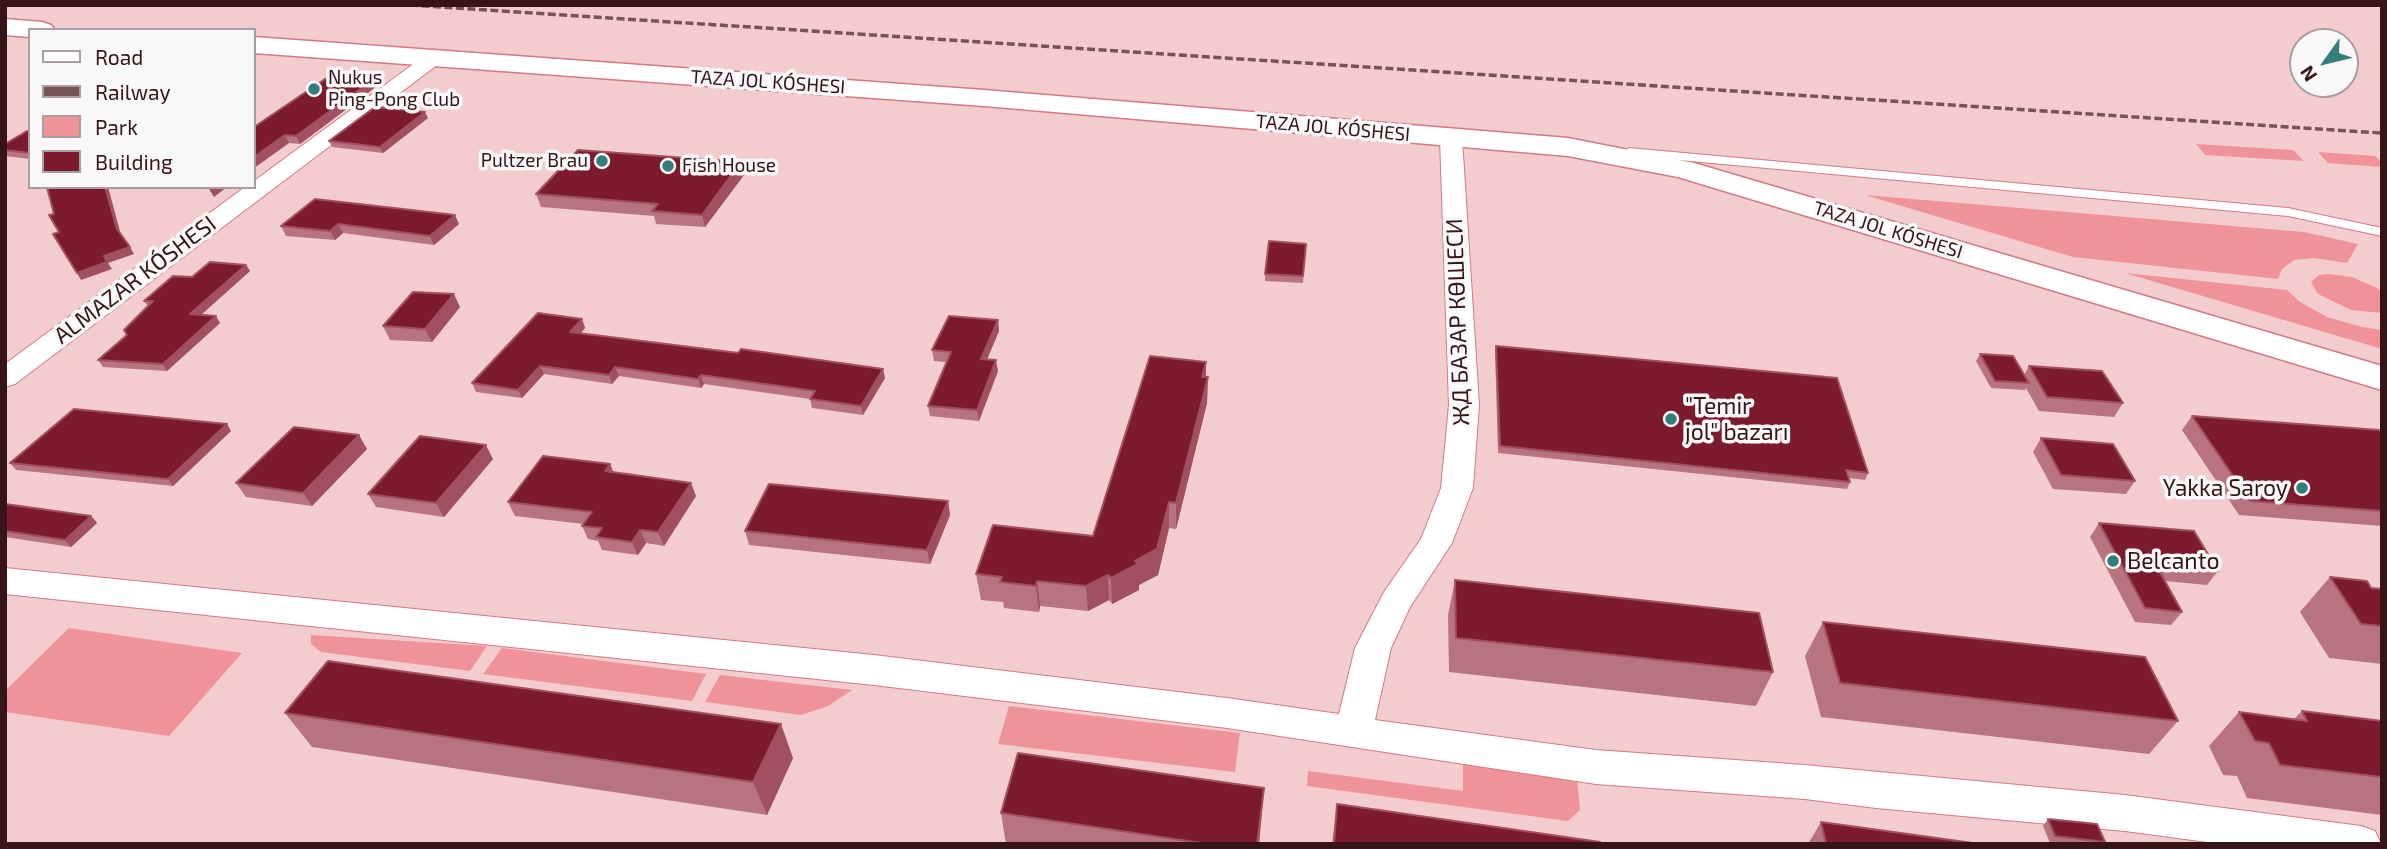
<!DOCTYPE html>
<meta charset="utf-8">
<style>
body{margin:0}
#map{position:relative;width:2387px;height:849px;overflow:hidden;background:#f3ccce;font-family:"Exo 2",sans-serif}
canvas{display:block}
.frame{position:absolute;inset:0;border:7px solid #361418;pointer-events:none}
.legend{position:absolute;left:28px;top:28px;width:228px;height:161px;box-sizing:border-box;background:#f8f8f8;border:2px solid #aa9d9e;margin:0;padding:9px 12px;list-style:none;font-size:21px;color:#361418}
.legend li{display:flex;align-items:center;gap:14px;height:35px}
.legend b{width:35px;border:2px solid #aa9d9e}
.north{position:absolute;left:2289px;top:28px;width:70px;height:70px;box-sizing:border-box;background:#f8f8f8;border:2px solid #aa9d9e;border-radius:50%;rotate:236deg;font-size:19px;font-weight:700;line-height:28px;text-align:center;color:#361418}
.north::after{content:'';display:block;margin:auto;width:24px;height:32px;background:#347d7c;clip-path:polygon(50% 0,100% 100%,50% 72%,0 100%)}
</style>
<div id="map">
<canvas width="2387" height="849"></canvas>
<div class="frame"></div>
<ul class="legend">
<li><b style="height:9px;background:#fff"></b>Road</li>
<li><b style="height:9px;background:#775356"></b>Railway</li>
<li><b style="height:19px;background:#ef929a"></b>Park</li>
<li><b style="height:19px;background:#7c1b2e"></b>Building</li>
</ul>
<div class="north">N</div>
</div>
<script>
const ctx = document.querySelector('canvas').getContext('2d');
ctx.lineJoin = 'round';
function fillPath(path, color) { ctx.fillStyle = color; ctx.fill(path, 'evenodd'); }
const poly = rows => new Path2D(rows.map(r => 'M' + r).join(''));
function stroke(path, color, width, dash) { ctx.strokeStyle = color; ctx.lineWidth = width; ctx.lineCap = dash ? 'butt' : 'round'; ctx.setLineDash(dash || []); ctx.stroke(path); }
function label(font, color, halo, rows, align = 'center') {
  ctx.font = font + ' "Exo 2",sans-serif'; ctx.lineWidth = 7; ctx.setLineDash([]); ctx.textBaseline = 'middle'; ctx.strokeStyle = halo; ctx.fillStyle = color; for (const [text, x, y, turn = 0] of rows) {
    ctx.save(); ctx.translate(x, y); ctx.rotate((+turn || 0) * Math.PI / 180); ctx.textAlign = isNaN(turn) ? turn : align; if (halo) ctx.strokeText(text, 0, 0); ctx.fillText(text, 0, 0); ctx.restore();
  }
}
fillPath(poly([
 [2196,144,2293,150,2304,161,2205,155],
 [2318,152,2375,156,2382,162,2382,167,2328,163],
 [1865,195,2304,232,2358,244,2347,263,2314,258,2294,260,2282,269,2278,279,2073,257],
 [2125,273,2287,290,2300,302,2327,317,2362,327,2382,330,2382,349],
 [2328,274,2352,277,2377,288,2382,292,2382,313,2351,310,2318,294,2311,282,2319,275],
 [69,628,242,653,169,736,5,712,5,691],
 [311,635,487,646,470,671,321,652,311,644],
 [502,648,706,674,692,701,483,674],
 [720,675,852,690,828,706,801,715,705,702],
 [1009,706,1240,733,1235,772,998,744],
 [1463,762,1577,777,1580,810,1568,821,1307,786,1308,771,1463,791]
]), '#ef929a');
const lane = poly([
 [1629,148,2288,208,2382,228,2382,236,2288,216,1625,155,1623,152,1629,148]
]);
const street = poly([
 [434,52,441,54,444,58,441,62,15,384,5,387,5,364,245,187,254,187,254,181,427,54,434,52],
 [1451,131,1459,133,1462,138,1479,405,1473,488,1452,543,1410,607,1391,648,1375,720,1596,750,1805,765,2125,795,2361,826,2375,831,2381,844,2222,844,2125,831,1876,808,1805,799,1596,784,1227,728,874,685,5,594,5,568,874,655,1227,698,1339,714,1355,648,1384,592,1421,539,1441,488,1449,405,1440,138,1443,133,1451,131]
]);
const secondary = poly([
 [5,19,42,22,51,25,55,30,30,30,30,37,5,35,5,19],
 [254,37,984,90,1568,138,1694,163,2382,366,2382,390,1678,177,1568,156,984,106,254,53,254,37]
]);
stroke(lane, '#d17a82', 2);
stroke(street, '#d17a82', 2);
stroke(secondary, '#d17a82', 3);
fillPath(lane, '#fff');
fillPath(street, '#fff');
fillPath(secondary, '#fff');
stroke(poly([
 [410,5,2382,133]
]), '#775356', 3.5, [8, 3.5]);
fillPath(poly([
 [378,76,381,83,300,144,289,143,254,168,254,127],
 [428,118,383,153,332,147,329,141],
 [30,132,30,159,5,156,5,144],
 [744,175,705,227,656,224,654,216,541,207,536,194],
 [315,199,459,224,434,245,343,233,335,240,286,236,281,226],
 [1306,244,1303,283,1265,281,1265,274],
 [246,265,250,271,201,315,220,323,167,371,103,367,98,360,127,335,148,306,144,301,192,277],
 [460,307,432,342,390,340,383,326],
 [582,319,585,328,580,334,885,378,863,415,812,408,810,399,704,384,701,388,619,376,612,384,544,374,522,398,476,392,472,383],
 [998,320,999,331,987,359,998,371,979,421,930,416,928,406,947,362,934,361,932,350],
 [1496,346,1868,473,1865,480,1849,478,1850,482,1847,489,1498,453,1495,352],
 [1980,354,2024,375,2029,366,2123,403,2114,417,2039,411,2026,388,2025,390,1991,388,1976,361],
 [1206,362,1206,377,1208,377,1207,403,1176,529,1169,528,1158,575,1139,585,1139,590,1112,604,1109,600,1088,611,1040,606,1039,612,1004,608,1003,602,981,600,976,574,1093,536],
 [2192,416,2382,433,2382,526,2239,515,2182,430],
 [227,424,231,431,173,486,16,470,10,463],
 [2041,438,2135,481,2126,494,2053,489,2033,452],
 [367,449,312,506,246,497,236,483],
 [493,459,444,517,376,507,368,494],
 [610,464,613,472,696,496,664,546,646,543,638,555,602,550,598,541,588,539,582,526,583,524,515,516,508,502],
 [948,501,950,515,930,564,749,545,745,531],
 [5,504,91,516,97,523,71,547,5,537],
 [2099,523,2218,571,2207,585,2165,581,2182,612,2171,625,2135,622,2090,537],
 [2330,577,2371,588,2382,589,2382,664,2329,658,2300,612],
 [1455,580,1773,672,1756,706,1449,672,1448,615],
 [1823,622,2178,721,2149,754,1821,717,1805,656],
 [2302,711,2382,721,2382,815,2247,798,2237,776,2223,775,2209,746,2239,712,2294,719],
 [285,713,793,758,767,815,312,747],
 [1264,788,1259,844,1006,844,1001,813],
 [1337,804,1600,844,1332,844],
 [2048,819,2105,842,2103,844,2050,843,2043,826],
 [1821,822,1980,844,1808,844]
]), '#b8747e');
fillPath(poly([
 [378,76,381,83,300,144,296,136],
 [425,112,428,118,383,153,380,147],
 [285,135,289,143,254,168,254,157],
 [741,162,744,175,705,227,702,215],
 [105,187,108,187,121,235,117,229],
 [211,187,227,187,214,197,209,189],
 [455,215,459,224,434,245,430,236],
 [338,224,343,233,335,240,330,231],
 [130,247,134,254,108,263,112,269,81,280,77,273,104,256],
 [246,265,250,271,194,321,190,314],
 [454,294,460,307,432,342,425,329],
 [216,316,220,323,167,371,163,364],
 [582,319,585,328,573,341,570,332],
 [998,320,999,331,983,369,981,359],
 [996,360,998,371,979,421,977,410],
 [1206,362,1206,383,1208,377,1207,403,1176,529,1176,503],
 [540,366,544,374,522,398,518,390],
 [615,367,619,376,612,384,609,375],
 [883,369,885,378,863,415,861,406],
 [701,375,704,384,701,388,698,379],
 [227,424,231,431,173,486,168,479],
 [359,435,367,449,312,506,303,493],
 [486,445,493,459,444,517,436,503],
 [610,464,616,478,605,471],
 [691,483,696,496,664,546,658,532],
 [948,501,950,515,930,564,927,550],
 [1169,502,1169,528,1158,575,1139,585,1139,590,1112,604,1111,578,1135,561],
 [91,516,97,523,71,547,65,540],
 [640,530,646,543,638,555,632,542],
 [1108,575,1109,600,1088,611,1086,586],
 [1037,581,1040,606,1039,612,1036,586],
 [781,724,793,758,767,815,753,782],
 [1264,788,1259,844,1257,844]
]), '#a0505e');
const building = poly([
 [334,73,378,76,296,136,285,135,254,157,254,127,334,73],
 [375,107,425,112,380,147,329,141,375,107],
 [27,131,30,132,30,153,5,150,5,144,27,131],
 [578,150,741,162,702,215,652,211,658,204,536,194,578,150],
 [47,187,105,187,117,229,130,247,104,256,107,262,77,273,53,234,59,232,49,215,54,214,47,187],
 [315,199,455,215,430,236,338,224,330,231,281,226,315,199],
 [1269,241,1306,244,1303,276,1265,274,1269,241],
 [210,262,246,265,190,314,216,316,163,364,98,360,127,335,124,330,153,301,144,301,173,276,192,277,210,262],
 [413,292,454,294,425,329,383,326,413,292],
 [538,313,582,319,570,332,738,353,741,349,883,369,861,406,810,399,815,391,701,375,698,379,615,367,609,375,540,366,518,390,472,383,538,313],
 [949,316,998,320,981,359,996,360,977,410,928,406,951,352,932,350,949,316],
 [1496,346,1837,378,1868,473,1846,470,1850,482,1500,446,1496,346],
 [1980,354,2013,356,2029,383,1995,381,1980,354],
 [1150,356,1206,362,1202,377,1208,377,1176,503,1169,502,1157,549,1135,561,1138,564,1111,578,1108,575,1086,586,1037,581,1036,586,1000,582,1002,577,976,574,993,525,1093,536,1150,356],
 [2029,366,2102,371,2123,403,2047,397,2029,366],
 [74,409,227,424,168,479,10,463,74,409],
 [2192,416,2379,430,2382,433,2382,511,2250,501,2192,416],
 [294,427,359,435,303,493,236,483,294,427],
 [420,436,486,445,436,503,368,494,420,436],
 [2041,438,2113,444,2135,481,2061,475,2041,438],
 [543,456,610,464,605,471,691,483,658,532,640,530,632,542,596,537,602,528,582,526,592,512,508,502,543,456],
 [769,484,948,501,927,550,745,531,769,484],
 [5,504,91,516,65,540,5,531,5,504],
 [2099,523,2194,531,2218,571,2156,565,2182,612,2145,608,2099,523],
 [2330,577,2367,581,2371,588,2382,589,2382,626,2361,624,2330,577],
 [1455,580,1759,613,1773,672,1456,638,1455,580],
 [1823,622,2145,657,2178,721,1840,683,1823,622],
 [328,661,781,724,753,782,285,713,328,661],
 [2302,711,2382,721,2382,777,2280,765,2269,743,2255,741,2239,712,2307,721,2302,711],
 [1018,753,1264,788,1257,844,1208,844,1001,813,1018,753],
 [1337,804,1600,842,1600,844,1334,844,1337,804],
 [2048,819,2097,824,2105,842,2055,836,2048,819],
 [1821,822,1980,844,1826,844,1821,822]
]);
fillPath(building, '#7c1b2e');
stroke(building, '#a0505e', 2);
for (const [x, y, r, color] of [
 [314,89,7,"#347d7c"],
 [602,161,7,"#347d7c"],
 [668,166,7,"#347d7c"],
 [1671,419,7,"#347d7c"],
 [2302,488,7,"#347d7c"],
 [2113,561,7,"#347d7c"]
]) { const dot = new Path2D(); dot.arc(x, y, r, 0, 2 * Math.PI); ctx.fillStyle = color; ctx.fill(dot); stroke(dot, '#f8f8f8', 2.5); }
label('19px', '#361418', '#f8f8f8', [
 ["Nukus",328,78],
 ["Ping-Pong Club",328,100],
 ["Pultzer Brau",588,161,"right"],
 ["Fish House",682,166]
], 'left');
label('19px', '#361418', '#f8f8f8', [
 ["TAZA JOL KÓSHESI",768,82,4],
 ["TAZA JOL KÓSHESI",1333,128,5],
 ["TAZA JOL KÓSHESI",1888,230,17]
]);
label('23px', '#361418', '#f8f8f8', [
 ["ALMAZAR KÓSHESI",135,280,-37],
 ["ЖД БАЗАР КӨШЕСИ",1458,322,-92]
]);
label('23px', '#361418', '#f8f8f8', [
 ["\"Temir",1685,406],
 ["jol\" bazarı",1685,432],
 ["Yakka Saroy",2288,488,"right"],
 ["Belcanto",2127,561]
], 'left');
</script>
